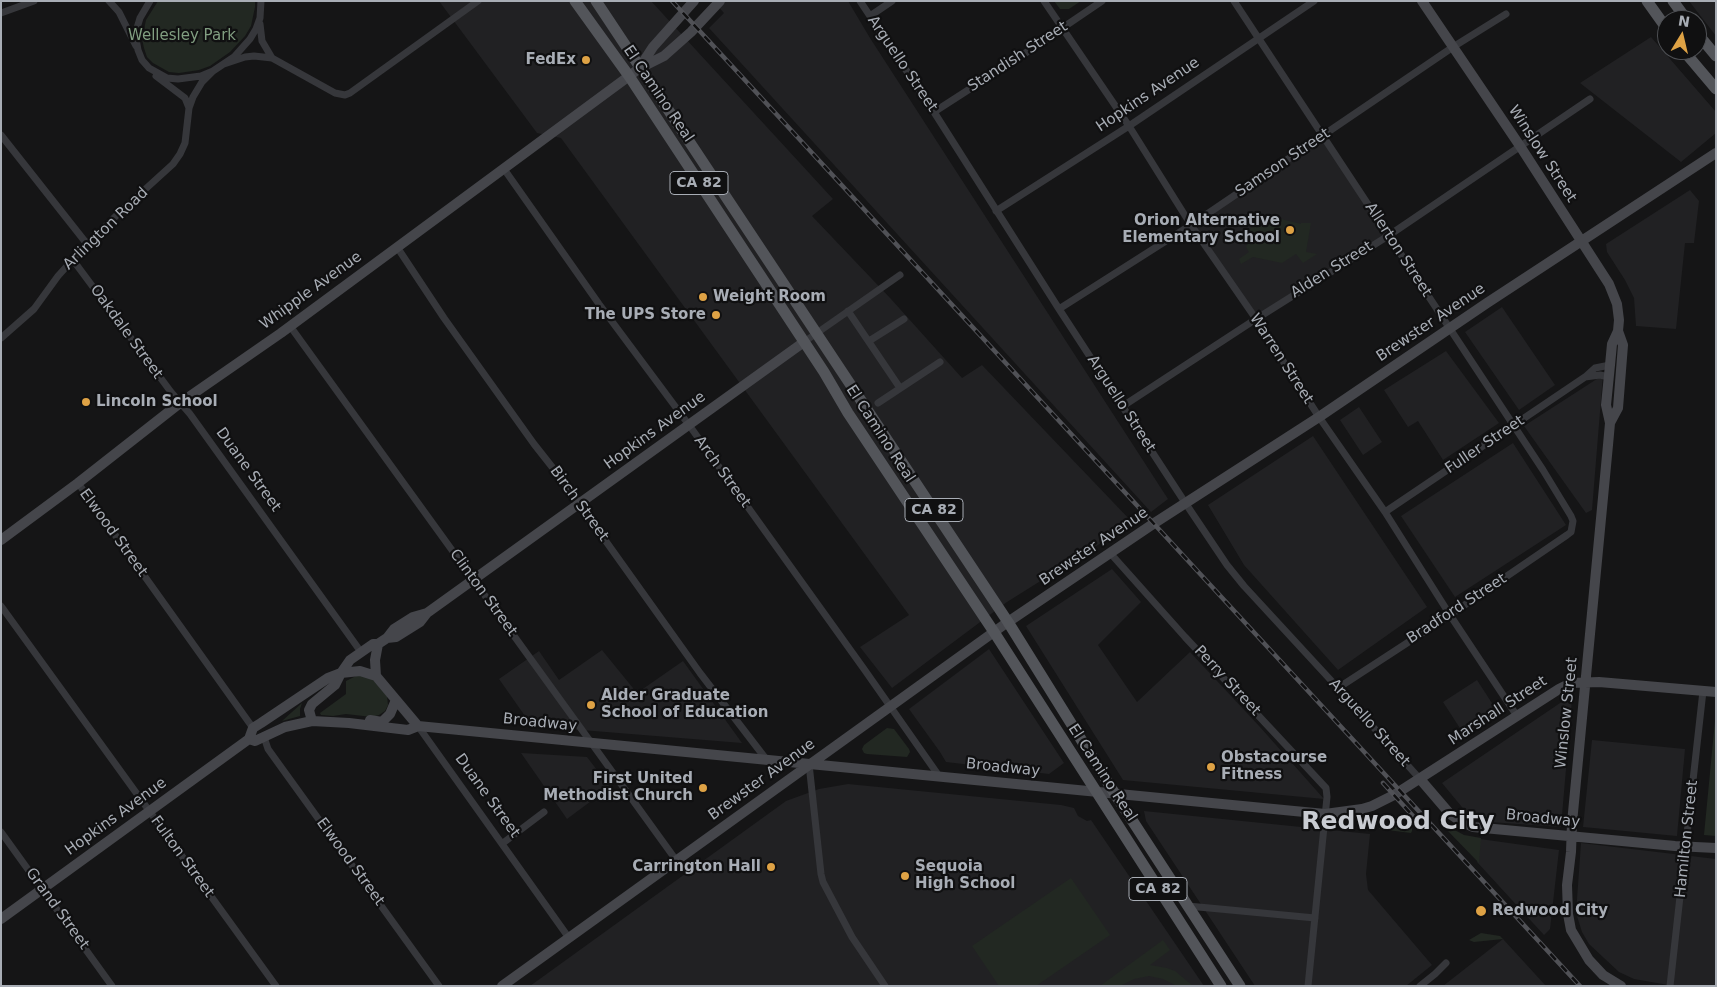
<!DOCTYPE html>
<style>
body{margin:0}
#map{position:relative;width:1717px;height:987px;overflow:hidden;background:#151516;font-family:"DejaVu Sans",sans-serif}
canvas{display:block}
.frame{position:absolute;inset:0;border:2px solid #a8adb5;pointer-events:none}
.north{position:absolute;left:1657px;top:10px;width:50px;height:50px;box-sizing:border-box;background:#101011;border:1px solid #4d4f53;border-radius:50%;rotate:9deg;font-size:14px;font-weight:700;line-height:20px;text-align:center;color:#a8adb5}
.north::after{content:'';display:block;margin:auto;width:18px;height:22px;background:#dea245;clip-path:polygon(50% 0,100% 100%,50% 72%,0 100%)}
</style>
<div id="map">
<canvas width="1717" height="987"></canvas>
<div class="frame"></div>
<div class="north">N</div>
</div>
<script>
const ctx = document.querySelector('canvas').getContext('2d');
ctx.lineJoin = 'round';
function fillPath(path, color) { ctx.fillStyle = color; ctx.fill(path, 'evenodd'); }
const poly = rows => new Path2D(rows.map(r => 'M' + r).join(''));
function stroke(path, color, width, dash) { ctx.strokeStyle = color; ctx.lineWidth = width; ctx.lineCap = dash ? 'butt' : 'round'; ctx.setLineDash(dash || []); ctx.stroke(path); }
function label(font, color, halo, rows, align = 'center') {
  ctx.font = font + ' "DejaVu Sans",sans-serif'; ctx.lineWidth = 4.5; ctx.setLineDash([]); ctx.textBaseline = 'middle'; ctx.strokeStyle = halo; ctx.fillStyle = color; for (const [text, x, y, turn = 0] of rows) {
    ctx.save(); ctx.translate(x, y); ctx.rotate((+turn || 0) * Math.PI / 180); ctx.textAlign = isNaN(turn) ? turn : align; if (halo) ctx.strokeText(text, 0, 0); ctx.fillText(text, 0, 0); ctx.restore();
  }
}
fillPath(poly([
 [439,1,651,1,833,199,812,216,891,299,962,378,982,365,1133,523,1007,602,892,688,860,647,909,615,561,138,537,133],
 [713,1,848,1,870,38,1168,499,1151,512,709,28,724,13],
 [1689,1,1716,1,1716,36],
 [1651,37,1716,112,1716,133,1681,162,1580,83],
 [1323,136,1388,236,1256,319,1191,225],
 [1690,190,1699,201,1694,243,1685,243,1676,329,1636,326,1634,298,1625,280,1607,252,1606,244],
 [1502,307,1555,385,1519,410,1465,332],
 [1446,351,1499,423,1443,460,1418,421,1408,427,1384,390],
 [1603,375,1592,510,1586,513,1524,426],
 [1359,407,1382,442,1363,455,1340,420],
 [1313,436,1427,607,1338,670,1244,565,1208,505],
 [1513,443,1566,525,1455,597,1401,516],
 [1112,569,1141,602,1098,645,1137,702,1190,652,1260,727,1324,799,1123,780,1026,626],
 [989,649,1064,763,1049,774,946,762,940,752,909,709],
 [602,650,637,693,683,661,742,743,532,726,499,679,539,651,559,680],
 [1477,680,1499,714,1465,736,1443,702],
 [1566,699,1572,699,1561,827,1490,822,1476,819,1466,812,1442,783],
 [1592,740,1685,749,1677,836,1583,827],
 [521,753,587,757,610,787,567,819],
 [848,784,1061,805,1074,808,1078,816,1087,821,1091,820,1204,986,530,986,786,801,819,789],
 [1144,811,1370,834,1366,874,1368,890,1432,965,1406,986,1255,986,1146,821],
 [1480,839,1559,850,1550,929,1544,935,1477,862],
 [1581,843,1716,859,1716,986,1674,986,1634,979,1619,972,1589,944,1582,932,1576,913],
 [1503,939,1546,986,1443,986]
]), '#212123');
fillPath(poly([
 [158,1,255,1,255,7,251,26,245,36,230,52,210,66,199,70,179,73,169,72,153,63,147,57,144,48,142,39,146,20],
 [1054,1,1081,1,1069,9,1060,9],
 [1269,216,1301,224,1301,223,1311,223,1306,252,1317,254,1303,263,1296,254,1282,263,1253,257,1241,264,1239,259,1249,252,1246,247,1249,239,1245,232],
 [361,675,372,679,387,696,388,705,385,711,379,715,372,717,346,714,333,716,321,715,320,713,346,694,346,681,356,676],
 [302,703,300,709,300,716,282,721],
 [1716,710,1716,836,1704,835],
 [887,728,894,729,909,749,910,752,907,757,867,754,864,753,862,749,864,745],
 [1380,823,1412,827,1412,831,1411,833,1379,829],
 [1447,826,1464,835,1481,838,1479,863,1445,828],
 [1071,878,1110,935,1036,986,999,986,972,946],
 [1481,933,1500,936,1503,939,1474,942,1469,940],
 [1163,940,1170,950,1150,965,1167,968,1175,971,1193,986,1177,986,1163,979,1149,976,1134,979,1120,986,1100,986]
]), '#222822');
stroke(poly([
 [109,1,119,12,136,46],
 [150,1,140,18,137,28,136,39,138,50,142,60,149,68,167,78,178,79,201,76,213,71,234,57,250,39,256,29,260,18,261,1],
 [860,1,934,112,1059,309,1186,504,1227,565,1244,586,1338,688,1420,779],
 [1044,1,1129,126,1191,225,1256,319,1319,417,1385,512,1450,615,1517,716],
 [1234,1,1543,470,1571,516,1573,521,1571,532,1567,535,1450,615,1338,688],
 [1,13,34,1],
 [870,16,892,1],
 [260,24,262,41,272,58],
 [224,64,245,57,254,56,272,58,335,93,345,95,350,93,478,1],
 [156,76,185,98,189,108],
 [934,112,1024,54,1102,1],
 [1,135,87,244],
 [504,169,599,304,689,425,864,669,939,776],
 [996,211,1129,126,1314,1],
 [397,247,444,318,534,444,560,477,700,673,766,759],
 [73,260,171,392,190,414,361,652],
 [1059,309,1191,225,1453,47,1506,14],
 [848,311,900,388],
 [290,326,676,860],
 [1,338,34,309,58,276,87,244,118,214,173,164,180,154,185,143,189,108,193,97,202,82,213,71],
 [869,341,904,319],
 [804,342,900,275],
 [1609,377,1600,375,1585,377,1595,368,1610,365],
 [878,403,940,362],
 [1123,406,1256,319,1388,236,1590,99],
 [78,483,253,728],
 [1385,512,1585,377],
 [1111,554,1185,637,1326,788,1327,797,1308,986],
 [1,606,276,986],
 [418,726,569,938],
 [264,737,268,749,439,986],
 [809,764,821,874,823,882,852,937,885,986],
 [1,832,112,986],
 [503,843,544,812],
 [1188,906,1315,918],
 [1420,986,1435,974,1446,963],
 [1670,986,1703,691]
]), '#36373b', 7);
stroke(poly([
 [1422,1,1520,146,1609,284,1617,304,1619,320,1618,331,1612,344,1610,365,1606,405,1610,423,1608,445,1572,823,1571,852,1567,885,1568,914,1571,930,1589,960,1603,975,1621,986],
 [640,67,653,47,694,1],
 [1610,423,1618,408,1623,345,1618,331],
 [1,540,78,483,180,403,281,333,640,68,664,56,691,32,720,1],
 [387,638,394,629,413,617,427,613],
 [378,644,375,660,376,676,418,726],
 [370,720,382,722,390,714,396,700],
 [312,721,309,710,312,704,335,685,341,673,360,671,376,676],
 [249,739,255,741,285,727,312,721,349,723,408,730,418,726,1325,814,1362,809,1372,806,1394,795,1559,689,1571,683,1599,682,1716,692],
 [1420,779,1450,814,1462,822,1473,827,1675,846,1716,848],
 [1,919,249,739,253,728,261,723,328,678,341,673,350,660,373,644,378,644,387,638,396,637,420,622,427,613,804,342],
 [502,986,1005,624,1153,524,1319,417,1487,303,1716,153]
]), '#45464b', 10);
stroke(poly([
 [575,1,629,76,824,372,848,413,994,632,1221,986],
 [596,1,1008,622,1115,794,1240,986],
 [1647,1,1667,29],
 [1673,1,1687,20],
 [1697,33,1716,56],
 [1683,50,1716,89]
]), '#53555a', 11);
const rail = poly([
 [672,1,1580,986],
 [1383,783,1413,816]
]);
stroke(rail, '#505156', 4.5);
stroke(rail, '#101011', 2.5, [8]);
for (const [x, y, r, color] of [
 [586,60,5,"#dea245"],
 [1290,230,5,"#dea245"],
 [703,297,5,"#dea245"],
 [716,315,5,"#dea245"],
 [86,402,5,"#dea245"],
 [591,705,5,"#dea245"],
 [1211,767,5,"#dea245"],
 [703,788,5,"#dea245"],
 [771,867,5,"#dea245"],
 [905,876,5,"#dea245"],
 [1481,911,6,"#dea245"]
]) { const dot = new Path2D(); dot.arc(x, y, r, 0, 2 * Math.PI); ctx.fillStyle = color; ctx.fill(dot); stroke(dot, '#101011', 2); }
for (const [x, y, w] of [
 [699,183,58],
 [934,510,58],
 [1158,889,58]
]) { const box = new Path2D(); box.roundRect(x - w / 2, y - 11.5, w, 23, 4); ctx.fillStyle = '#101011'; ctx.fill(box); stroke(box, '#a8adb5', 1); }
label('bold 14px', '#a8adb5', null, [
 ["CA 82",699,183],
 ["CA 82",934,510],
 ["CA 82",1158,889]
]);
label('15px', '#819e81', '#101011', [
 ["Wellesley Park",182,36]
]);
label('15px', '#a8adb5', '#101011', [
 ["Standish Street",1018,57,-33],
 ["Arguello Street",902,64,56],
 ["El Camino Real",658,94,56],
 ["Hopkins Avenue",1148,95,-34],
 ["Winslow Street",1542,154,57],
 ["Samson Street",1283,163,-34],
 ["Arlington Road",106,229,-44],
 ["Allerton Street",1398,250,57],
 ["Alden Street",1332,270,-32],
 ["Whipple Avenue",311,291,-36],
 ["Brewster Avenue",1431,323,-34],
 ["Oakdale Street",126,332,54],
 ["Warren Street",1281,359,57],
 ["Arguello Street",1121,404,57],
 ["Hopkins Avenue",655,431,-36],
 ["El Camino Real",880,434,57],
 ["Fuller Street",1485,445,-34],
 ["Duane Street",248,470,54],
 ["Arch Street",722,472,54],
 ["Birch Street",579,504,54],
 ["Elwood Street",113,533,54],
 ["Brewster Avenue",1094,547,-34],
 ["Clinton Street",483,593,54],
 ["Bradford Street",1457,609,-33],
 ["Perry Street",1227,681,47],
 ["Marshall Street",1498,711,-33],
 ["Winslow Street",1567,713,-84],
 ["Broadway",540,723,6],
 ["Arguello Street",1369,723,48],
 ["Broadway",1003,768,6],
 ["El Camino Real",1102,773,57],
 ["Brewster Avenue",762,780,-36],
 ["Duane Street",487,796,54],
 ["Hopkins Avenue",116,817,-36],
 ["Broadway",1543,819,6],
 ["Hamilton Street",1687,839,-84],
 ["Fulton Street",182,857,54],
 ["Elwood Street",350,862,54],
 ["Grand Street",57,909,54]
]);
label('bold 15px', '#a8adb5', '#101011', [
 ["FedEx",576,60,"right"],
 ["Orion Alternative",1280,221,"right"],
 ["Elementary School",1280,238,"right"],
 ["Weight Room",713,297],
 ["The UPS Store",706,315,"right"],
 ["Lincoln School",96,402],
 ["Alder Graduate",601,696],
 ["School of Education",601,713],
 ["Obstacourse",1221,758],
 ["Fitness",1221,775],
 ["First United",693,779,"right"],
 ["Methodist Church",693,796,"right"],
 ["Carrington Hall",761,867,"right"],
 ["Sequoia",915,867],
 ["High School",915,884],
 ["Redwood City",1492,911]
], 'left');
label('bold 25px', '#c9ccd2', '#101011', [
 ["Redwood City",1398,822]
]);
</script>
